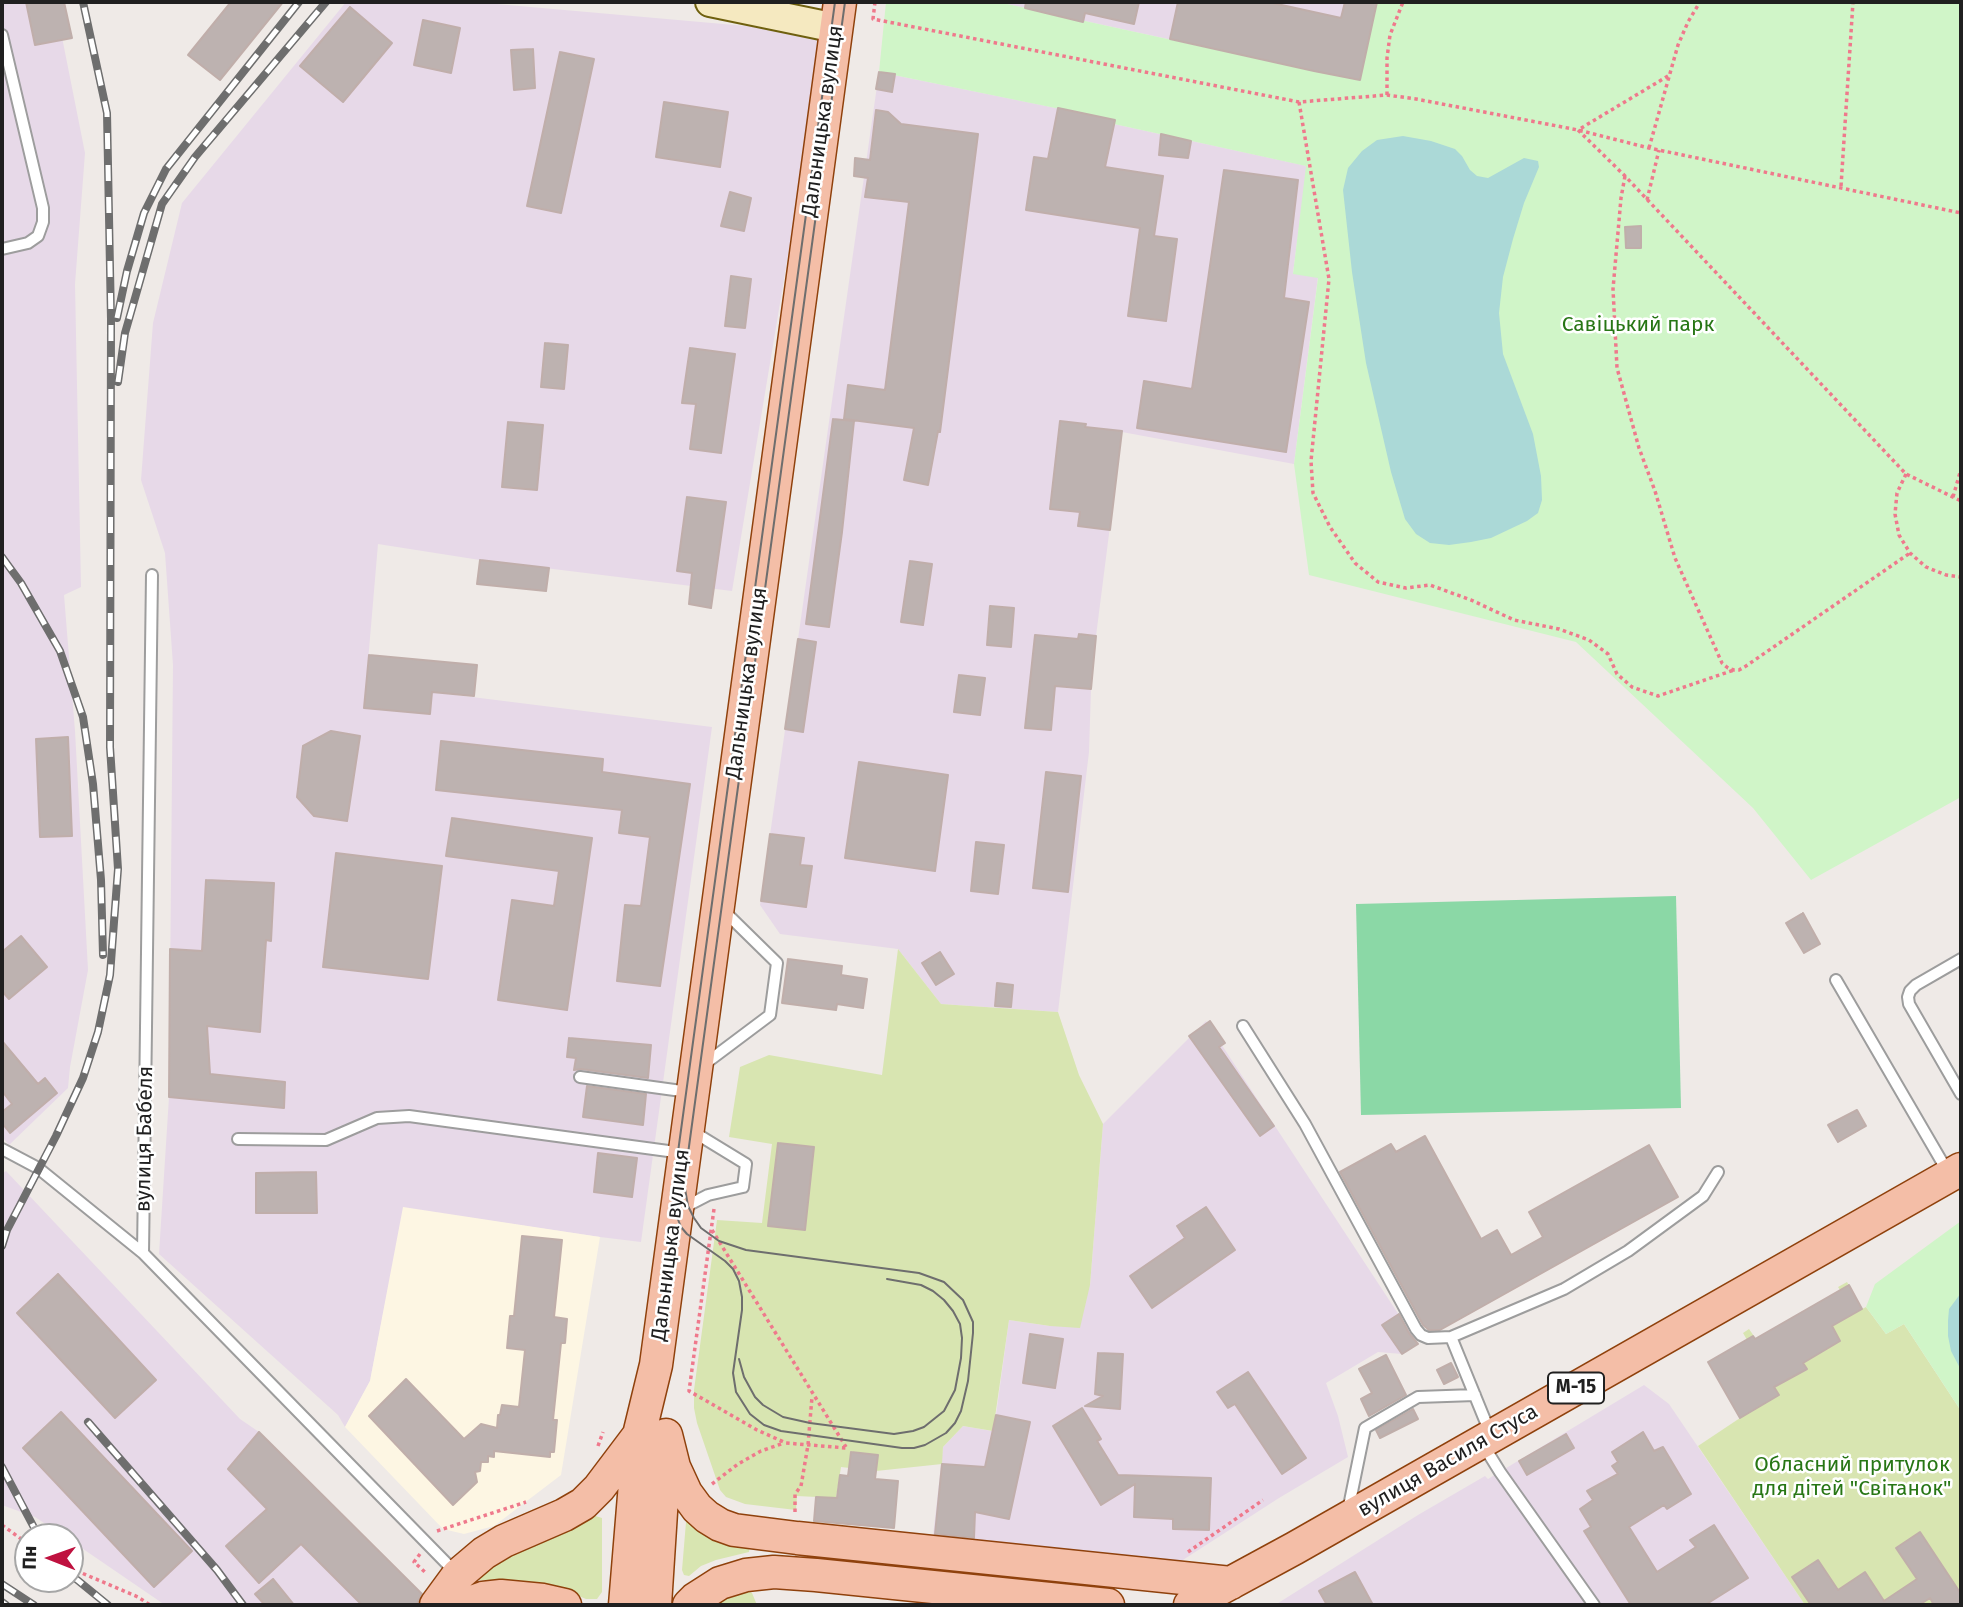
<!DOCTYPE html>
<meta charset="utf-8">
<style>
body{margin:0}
#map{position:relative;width:1963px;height:1607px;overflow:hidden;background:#efeae7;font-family:"Fira Sans",sans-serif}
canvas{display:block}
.frame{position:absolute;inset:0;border:4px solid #202020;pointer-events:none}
.north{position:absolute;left:14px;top:1523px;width:70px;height:70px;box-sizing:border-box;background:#fff;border:2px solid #a6a6a6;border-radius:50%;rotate:271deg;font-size:19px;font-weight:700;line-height:28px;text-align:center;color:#202020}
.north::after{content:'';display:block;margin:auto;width:24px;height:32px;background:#bf113f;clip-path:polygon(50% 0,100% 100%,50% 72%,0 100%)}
</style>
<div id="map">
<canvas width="1963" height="1607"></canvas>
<div class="frame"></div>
<div class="north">Пн</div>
</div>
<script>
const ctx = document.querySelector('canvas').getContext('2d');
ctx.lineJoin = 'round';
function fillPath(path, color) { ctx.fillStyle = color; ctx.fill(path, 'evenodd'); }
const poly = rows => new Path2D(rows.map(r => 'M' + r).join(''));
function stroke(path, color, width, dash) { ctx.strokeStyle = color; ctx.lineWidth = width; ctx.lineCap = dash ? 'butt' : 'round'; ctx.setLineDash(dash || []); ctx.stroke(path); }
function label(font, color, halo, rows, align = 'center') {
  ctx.font = font + ' "Fira Sans",sans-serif'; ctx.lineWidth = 5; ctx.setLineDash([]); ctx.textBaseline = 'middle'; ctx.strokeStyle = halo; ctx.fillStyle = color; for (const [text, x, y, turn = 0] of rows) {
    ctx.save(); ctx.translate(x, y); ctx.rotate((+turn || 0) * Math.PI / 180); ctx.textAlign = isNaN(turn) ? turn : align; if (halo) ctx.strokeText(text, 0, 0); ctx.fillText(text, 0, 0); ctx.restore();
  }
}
fillPath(poly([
 [2,2,55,2,85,153,75,284,81,587,64,595,75,731,88,970,70,1067,68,1088,9,1145,2,1137],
 [346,2,474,2,825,33,732,591,480,560,378,544,364,708,430,714,432,692,712,727,641,1242,600,1237,404,1208,370,1381,345,1427,338,1415,159,1254,169,1097,173,665,165,553,141,480,153,323,182,203],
 [998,2,1377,2,1360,80,1314,71],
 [879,72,1115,120,1114,124,1307,166,1293,273,1318,277,1294,464,1122,432,1096,636,1091,689,1089,752,1058,1012,941,1004,898,949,780,934,760,905],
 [1206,1021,1418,1344,1402,1354,1378,1352,1326,1383,1338,1416,1348,1457,1279,1498,1172,1567,933,1536,943,1447,963,1426,992,1431,996,1415,1009,1320,1050,1326,1090,1285,1103,1124],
 [6,1171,240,1419,259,1432,425,1597,416,1605,165,1605,70,1540,70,1537,65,1537,35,1517,2,1505,2,1174],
 [1644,1385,1669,1404,1805,1605,1275,1605,1418,1515,1485,1476,1488,1479]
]), '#e7d9e8');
fillPath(poly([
 [403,1207,600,1237,561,1475,494,1526,464,1534,443,1529,345,1427,370,1381]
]), '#fdf6e3');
fillPath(poly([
 [898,949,941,1004,1058,1012,1079,1075,1103,1124,1090,1285,1080,1328,1050,1326,1009,1320,993,1431,963,1426,943,1447,942,1464,876,1471,841,1467,836,1498,797,1496,796,1510,745,1504,726,1497,720,1490,697,1423,694,1408,694,1390,717,1220,762,1223,772,1144,729,1137,740,1067,769,1055,882,1075],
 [1847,1282,1862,1309,1866,1307,1886,1334,1904,1324,1961,1411,1961,1605,1805,1605,1698,1446,1740,1418,1779,1395,1743,1333,1749,1329,1756,1339,1840,1290,1838,1287],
 [592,1515,602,1518,602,1592,597,1599,586,1599,560,1588,535,1582,478,1580,475,1578,476,1573],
 [688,1520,750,1542,749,1552,716,1560,701,1566,689,1576,684,1575,682,1570,686,1522],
 [747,1590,752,1593,757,1605,711,1605,719,1599]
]), '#d8e5b1');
fillPath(poly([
 [886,2,998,2,1314,71,1359,80,1377,2,1961,2,1961,797,1811,880,1753,808,1576,642,1309,575,1294,464,1318,278,1293,274,1306,166,1114,124,1114,120,879,72],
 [1961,1221,1961,1411,1904,1324,1886,1334,1866,1307,1875,1284]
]), '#d0f5c8');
fillPath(poly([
 [1676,896,1681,1108,1361,1115,1356,904]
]), '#8bd8a6');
fillPath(poly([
 [1403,136,1431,141,1455,149,1462,156,1470,170,1477,176,1488,178,1524,158,1538,161,1539,167,1524,203,1513,239,1503,277,1499,313,1503,354,1533,434,1541,476,1542,500,1538,513,1527,521,1491,538,1471,542,1449,545,1430,543,1416,534,1405,519,1391,472,1366,363,1352,272,1343,190,1348,168,1362,151,1377,140],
 [1961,1293,1961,1370,1951,1351,1948,1336,1948,1321,1949,1309]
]), '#abd9d7');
const building = poly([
 [26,2,64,2,72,38,35,45,26,2],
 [231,2,283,2,220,80,188,55,231,2],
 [1026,2,1139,2,1134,24,1085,13,1083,22,1025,8,1026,2],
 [1178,2,1268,2,1341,18,1345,2,1377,2,1360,80,1314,71,1170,39,1178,2],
 [350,7,392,43,343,102,300,66,350,7],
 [423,20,460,28,451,73,414,65,423,20],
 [533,49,535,88,514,90,511,50,533,49],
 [560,52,594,59,561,213,527,206,560,52],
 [879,72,895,74,892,92,876,89,879,72],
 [664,102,728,112,720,167,656,157,664,102],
 [1058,108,1115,120,1105,167,1163,176,1154,236,1177,239,1166,321,1128,316,1140,228,1026,210,1034,157,1048,159,1058,108],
 [876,110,888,112,901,124,978,134,940,432,938,431,928,485,904,480,914,428,844,419,848,385,885,390,909,202,865,197,868,178,854,176,855,158,870,160,876,110],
 [1161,134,1191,141,1188,158,1159,155,1161,134],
 [1224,170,1298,180,1284,298,1309,302,1286,452,1137,428,1144,381,1192,389,1224,170],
 [730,192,751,198,744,231,721,226,730,192],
 [1641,226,1641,248,1626,248,1625,227,1641,226],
 [731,276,751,279,745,328,725,326,731,276],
 [545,343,568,345,564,389,541,387,545,343],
 [690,348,735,354,721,453,690,449,696,404,682,403,690,348],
 [833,419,854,421,842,532,829,627,806,624,833,419],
 [1060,421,1086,424,1085,427,1122,431,1110,530,1078,526,1080,512,1050,509,1060,421],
 [508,422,543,425,537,490,502,487,508,422],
 [687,497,726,502,711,608,689,604,692,573,677,571,687,497],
 [480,560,549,568,546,591,477,584,480,560],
 [910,561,932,564,923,625,901,622,910,561],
 [990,606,1014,608,1011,647,987,645,990,606],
 [1079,634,1096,636,1091,689,1055,686,1051,730,1025,728,1035,635,1078,639,1079,634],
 [798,639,816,642,803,732,785,729,798,639],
 [369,655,477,665,474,696,432,692,430,714,364,708,369,655],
 [959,675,985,678,980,715,954,712,959,675],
 [331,731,360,736,347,821,314,816,297,797,303,746,331,731],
 [68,737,72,836,40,837,36,739,68,737],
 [441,741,603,759,602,772,690,784,660,986,617,981,625,905,641,906,650,837,619,833,622,810,436,790,441,741],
 [859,762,948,775,935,871,845,858,859,762],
 [1046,772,1081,776,1068,892,1033,888,1046,772],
 [452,818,592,838,567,1010,498,1000,512,900,554,906,559,871,446,856,452,818],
 [770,834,804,838,800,865,812,866,806,907,761,901,770,834],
 [976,842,1004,845,998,894,971,891,976,842],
 [336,853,442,866,428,979,323,967,336,853],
 [206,880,274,883,271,941,266,940,260,1032,207,1026,210,1074,285,1082,284,1108,169,1097,170,949,202,951,206,880],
 [1803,913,1820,944,1804,953,1786,923,1803,913],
 [21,936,47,967,9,999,2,991,2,952,21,936],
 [940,952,954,974,936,985,922,963,940,952],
 [788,959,842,966,841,975,867,979,863,1008,837,1004,836,1010,782,1003,788,959],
 [997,983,1013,985,1011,1007,995,1006,997,983],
 [1210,1021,1225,1043,1219,1047,1274,1126,1260,1136,1189,1036,1210,1021],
 [569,1038,651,1045,648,1078,581,1069,574,1070,576,1058,567,1057,569,1038],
 [2,1041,38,1084,45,1078,57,1093,10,1133,2,1123,2,1112,12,1104,2,1091,2,1041],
 [587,1086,646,1094,643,1125,583,1117,587,1086],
 [1857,1110,1866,1126,1838,1142,1828,1125,1857,1110],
 [1425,1136,1481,1239,1497,1230,1511,1255,1543,1237,1529,1212,1649,1145,1678,1197,1440,1330,1429,1330,1423,1325,1340,1172,1391,1144,1396,1152,1425,1136],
 [778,1143,814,1147,805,1230,768,1226,778,1143],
 [598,1153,637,1158,632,1197,594,1192,598,1153],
 [316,1172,317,1213,256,1213,256,1173,316,1172],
 [1206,1207,1235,1250,1152,1308,1130,1276,1185,1238,1177,1226,1206,1207],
 [522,1236,562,1240,554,1317,567,1319,565,1343,561,1343,553,1420,557,1420,554,1452,550,1452,550,1457,494,1451,494,1457,488,1456,488,1462,481,1462,480,1471,475,1472,477,1482,453,1505,369,1416,406,1379,464,1439,481,1424,497,1428,498,1415,500,1415,502,1405,519,1407,525,1350,507,1348,510,1316,514,1316,522,1236],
 [58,1274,156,1380,115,1418,17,1313,58,1274],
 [1849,1285,1862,1309,1832,1326,1840,1341,1803,1363,1807,1369,1774,1387,1779,1395,1740,1418,1708,1362,1753,1336,1755,1339,1849,1285],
 [1399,1314,1409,1333,1418,1344,1402,1354,1382,1325,1399,1314],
 [1030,1334,1063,1339,1055,1388,1023,1383,1030,1334],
 [1098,1353,1123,1354,1120,1409,1085,1406,1103,1396,1095,1394,1098,1353],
 [1386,1355,1406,1395,1369,1416,1361,1399,1372,1393,1359,1369,1386,1355],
 [1451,1363,1458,1377,1444,1384,1437,1370,1451,1363],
 [1248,1372,1306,1458,1282,1474,1235,1404,1228,1408,1217,1392,1248,1372],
 [1082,1408,1101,1439,1097,1441,1118,1475,1211,1478,1209,1530,1173,1529,1173,1519,1134,1517,1135,1484,1101,1505,1053,1426,1082,1408],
 [1413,1409,1418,1419,1380,1438,1376,1430,1413,1409],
 [61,1412,192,1551,154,1587,23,1448,61,1412],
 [996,1415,1030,1422,1009,1519,975,1512,974,1538,935,1534,942,1464,985,1467,996,1415],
 [259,1432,422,1594,416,1605,362,1605,301,1544,259,1583,226,1546,267,1509,228,1469,259,1432],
 [1643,1432,1654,1451,1663,1447,1691,1494,1667,1509,1664,1505,1629,1527,1657,1572,1696,1547,1690,1540,1714,1525,1748,1578,1705,1605,1631,1605,1584,1531,1591,1527,1580,1509,1593,1500,1587,1491,1618,1474,1612,1466,1618,1462,1612,1452,1643,1432],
 [1566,1434,1574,1448,1527,1475,1519,1461,1566,1434],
 [851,1452,878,1455,875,1479,898,1481,894,1528,814,1521,816,1497,837,1498,840,1475,848,1476,851,1452],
 [1920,1532,1961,1594,1961,1605,1934,1605,1930,1598,1919,1605,1811,1605,1792,1577,1818,1560,1838,1590,1865,1572,1884,1601,1917,1579,1896,1548,1920,1532],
 [1355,1572,1373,1605,1327,1605,1319,1591,1355,1572],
 [273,1579,294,1605,265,1605,255,1594,273,1579]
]);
fillPath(building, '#bdb2b0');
stroke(building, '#c0aeaa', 2);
const lane = poly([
 [2,35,43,208,43,222,38,236,28,243,2,249],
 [1961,959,1916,985,1910,991,1908,997,1909,1004,1961,1094],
 [1836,980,1949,1174],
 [1243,1026,1305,1124,1416,1329,1421,1335,1428,1338,1451,1337,1564,1289,1628,1251,1703,1196,1718,1172],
 [702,1066,770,1015,777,963,724,911],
 [580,1077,689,1092],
 [238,1139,326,1140,377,1118,409,1116,683,1153],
 [2,1149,38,1168,143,1253,456,1573],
 [681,1209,708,1195,743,1187,746,1164,692,1131],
 [143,1253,152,575],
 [1451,1337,1491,1435],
 [1482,1443,1500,1472,1594,1605],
 [1348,1511,1365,1428,1418,1397,1475,1395]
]);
const secondary = poly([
 [710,2,836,28]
]);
const primary = poly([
 [666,1435,674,1467,686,1493,697,1508,707,1517,720,1525,734,1530,797,1538,1231,1583],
 [436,1605,458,1575,484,1553,504,1541,564,1515,583,1504,599,1488,639,1435],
 [463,1605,483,1598,501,1596,543,1600,565,1605],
 [625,1605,639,1435,656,1365,840,2],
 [655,1605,665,1450],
 [689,1605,695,1599,720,1583,746,1575,774,1572,816,1575,1108,1605],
 [1190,1605,1295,1548,1961,1169]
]);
stroke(lane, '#9d9d9d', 14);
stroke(secondary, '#6f600e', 32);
stroke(primary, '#8f410c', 35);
stroke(poly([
 [875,2,873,19,1299,102,1387,95,1416,99,1578,130,1649,148,1961,213],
 [1668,76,1578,130,1625,176,1906,474,1961,501],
 [1387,95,1387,58,1390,35,1403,2],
 [1299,102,1329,279,1311,461,1313,493,1330,527,1355,563,1378,582,1406,588,1430,585,1471,600,1514,620,1559,629,1589,640,1608,654,1617,674,1632,687,1658,696,1734,670],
 [1649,148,1678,45,1688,22,1700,2],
 [1625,176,1621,198,1613,289,1617,368,1639,448,1655,491,1675,558,1722,663,1728,668,1734,670,1739,670,1746,666,1910,553],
 [1841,186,1853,2],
 [1647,200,1659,150],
 [1906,474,1897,493,1895,514,1899,535,1910,553,1926,567,1946,575,1961,577],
 [1953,497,1961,469],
 [714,1209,689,1391,757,1430,786,1443,846,1448],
 [712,1230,846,1447],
 [598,1446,603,1432],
 [712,1484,738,1464,761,1451,784,1443],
 [795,1512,795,1494,801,1486,808,1445,812,1397],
 [2,1525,28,1544],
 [437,1531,526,1502],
 [1188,1552,1263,1500],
 [420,1554,414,1562,427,1574],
 [70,1568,138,1597,150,1605]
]), '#ef798c', 3.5, [3.5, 3.5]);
stroke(lane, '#fff', 10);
stroke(secondary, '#f5e9c0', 28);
stroke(primary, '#f4bea7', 32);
stroke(poly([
 [835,2,678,1152,674,1186,675,1212,681,1227,687,1234,725,1261,733,1269,739,1281,742,1297,742,1310,733,1373,736,1392,750,1414,764,1425,781,1431,902,1448,914,1448,925,1445,946,1433,955,1423,961,1411,968,1381,973,1333,973,1322,963,1300,944,1282,919,1273,746,1250,719,1241,701,1228,694,1218,688,1206,684,1183,845,2],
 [739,1359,744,1377,755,1397,763,1405,783,1417,810,1423,894,1434,913,1431,924,1427,944,1411,955,1390,961,1358,962,1338,960,1324,953,1311,944,1300,933,1291,921,1285,887,1279]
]), '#6e6e6e', 2);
const rail = poly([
 [117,318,127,271,144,213,166,169,299,2],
 [118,382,125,333,162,204,195,157,326,2],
 [2,557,21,583,60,651,83,717,93,784,101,880,103,955],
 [2,1246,7,1230,56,1136,83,1078,98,1032,110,975,118,869,110,747,111,320,107,113,83,2],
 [88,1422,217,1570,243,1605],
 [2,1467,39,1537],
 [70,1574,108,1605],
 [2,1584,34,1605],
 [2,1602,6,1605]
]);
stroke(rail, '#6e6e6e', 8);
stroke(rail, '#fff', 5, [16]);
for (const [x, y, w] of [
 [1576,1388,56]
]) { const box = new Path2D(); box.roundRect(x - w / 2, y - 15.5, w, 31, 5); ctx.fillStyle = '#fff'; ctx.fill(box); stroke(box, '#202020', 2); }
label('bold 19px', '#202020', null, [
 ["М-15",1576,1388]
]);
label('21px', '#202020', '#fff', [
 ["Дальницька вулиця",823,121,-82],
 ["Дальницька вулиця",747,683,-82],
 ["вулиця Бабеля",145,1139,-89],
 ["Дальницька вулиця",671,1245,-83],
 ["вулиця Василя Стуса",1448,1461,-30]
]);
label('21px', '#277615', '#fff', [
 ["Савіцький парк",1638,325],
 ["Обласний притулок",1852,1465],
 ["для дітей \"Світанок\"",1852,1489]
]);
</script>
